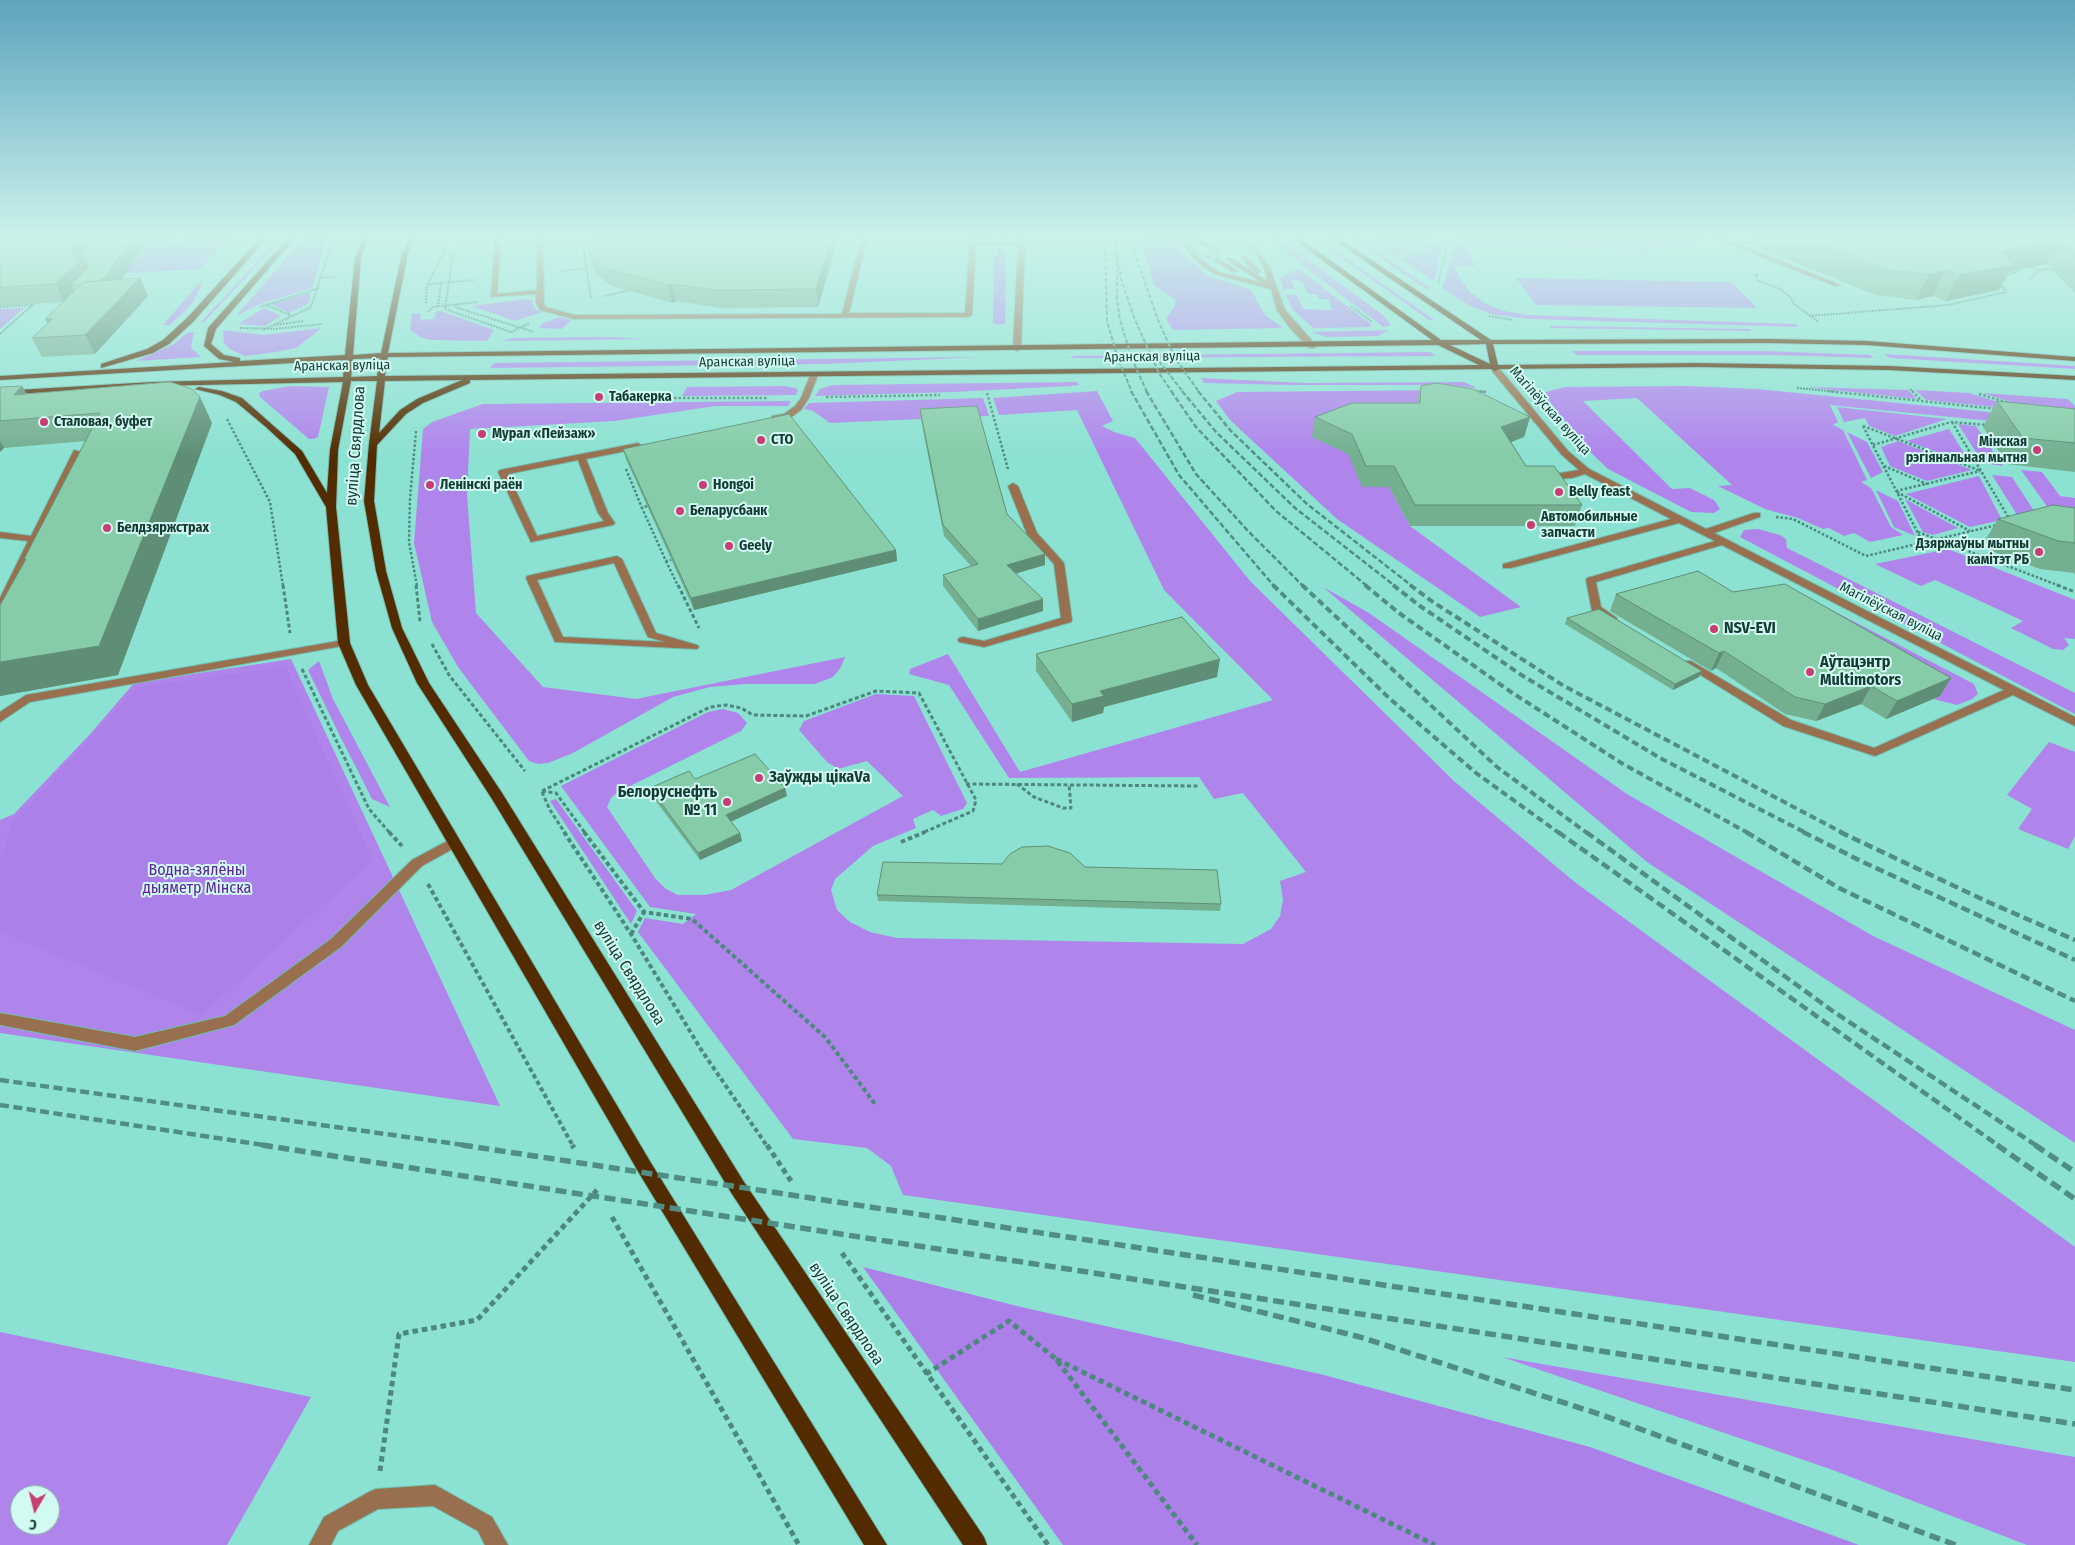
<!DOCTYPE html>
<meta charset="utf-8">
<style>
body{margin:0}
#map{position:relative;width:2075px;height:1545px;overflow:hidden;background:#8ce2d2;font-family:"Fira Sans Condensed",sans-serif}
canvas{display:block}
.north{position:absolute;left:10px;top:1485px;width:50px;height:50px;box-sizing:border-box;background:#d1faf2;border:1px solid #86aea6;border-radius:50%;rotate:188deg;font-size:14px;font-weight:700;line-height:20px;text-align:center;color:#163b35}
.north::after{content:'';display:block;margin:auto;width:18px;height:22px;background:#c83d72;clip-path:polygon(50% 0,100% 100%,50% 72%,0 100%)}
</style>
<div id="map">
<canvas width="2075" height="1545"></canvas>
<div class="north">С</div>
</div>
<script>
const ctx = document.querySelector('canvas').getContext('2d');
ctx.lineJoin = 'round';
function fillPath(path, color) { ctx.fillStyle = color; ctx.fill(path, 'evenodd'); }
const poly = rows => new Path2D(rows.map(r => 'M' + r).join(''));
function stroke(path, color, width, dash) { ctx.strokeStyle = color; ctx.lineWidth = width; ctx.lineCap = dash ? 'butt' : 'round'; ctx.setLineDash(dash || []); ctx.stroke(path); }
function label(font, color, halo, rows, align = 'center') {
  ctx.font = font + ' "Fira Sans Condensed",sans-serif'; ctx.lineWidth = 4; ctx.setLineDash([]); ctx.textBaseline = 'middle'; ctx.strokeStyle = halo; ctx.fillStyle = color; for (const [text, x, y, turn = 0] of rows) {
    ctx.save(); ctx.translate(x, y); ctx.rotate((+turn || 0) * Math.PI / 180); ctx.textAlign = isNaN(turn) ? turn : align; if (halo) ctx.strokeText(text, 0, 0); ctx.fillText(text, 0, 0); ctx.restore();
  }
}
fillPath(poly([
 [186,239,230,239,199,269,110,274,124,261,137,260,142,250,130,251,145,244,179,244],
 [278,239,282,239,204,322,200,323],
 [303,239,326,239,312,288,260,304,236,316],
 [1141,239,1179,239,1183,249,1179,250,1206,275,1251,290,1265,315,1283,328,1173,330,1166,319,1175,306,1175,300,1154,285],
 [1269,239,1280,239,1383,315,1391,325,1383,327],
 [1314,239,1319,239,1434,320,1429,320],
 [1353,239,1359,239,1430,288,1426,289],
 [1373,239,1430,239,1397,257],
 [1444,239,1434,281,1402,260],
 [1458,239,1708,239,1710,240,1647,250,1466,243,1475,266,1455,267,1462,282,1471,293,1486,304,1504,311,1528,315,1795,324,1799,327,1530,319,1495,315,1470,306,1442,288],
 [1001,247,1006,250,1005,323,997,325,993,323,994,257,998,255,998,248],
 [1298,269,1371,324,1371,327,1313,328,1292,309,1286,295,1297,295,1303,309,1332,310,1329,299,1319,299,1317,294,1308,294,1302,281,1291,280,1295,289,1283,289,1280,278],
 [1516,278,1731,282,1757,308,1536,305],
 [198,284,202,284,192,304,170,325,163,325],
 [311,292,309,303,289,313,270,304],
 [525,299,532,300,534,308,542,312,515,321,472,306],
 [24,308,0,329,0,309],
 [264,308,281,316,265,326,238,324],
 [436,311,441,311,494,330,487,341,432,340,422,338,410,330,412,314,420,313,421,320,434,319],
 [559,317,571,320,562,329,539,328,542,324],
 [1549,326,1750,329,1752,331,1551,328],
 [322,328,296,348,276,352,245,356,230,349,224,343,223,330,263,335],
 [1389,330,1378,336,1325,337,1313,332],
 [194,332,191,348,201,357,136,361,174,344,187,333],
 [612,337,645,339,503,341,513,338],
 [1573,351,1765,351,1870,355,1874,358,1768,355,1576,355],
 [1430,352,1436,356,1069,358,1075,356],
 [1884,354,2061,365,2075,366,2075,369,1890,358],
 [982,357,825,364,490,368,494,363],
 [1201,378,1305,383,1464,382,1477,388,1445,385,1291,385,1204,383],
 [1077,382,1079,385,1070,386,953,392,815,396,820,389,833,385],
 [289,386,329,387,318,437,314,439,309,439,260,397,259,393,263,391],
 [784,386,796,388,798,390,796,395,682,396,687,387],
 [1687,386,1757,389,2049,418,2072,429,1830,405,1838,422,1833,425,1843,430,1867,480,1861,482,1871,488,1891,527,1903,535,1870,542,1854,533,1844,536,1829,528,1823,529,1798,518,1765,509,1718,486,1732,485,1637,398,1583,401,1672,489,1690,488,1714,500,1720,509,1714,513,1691,512,1608,469,1585,447,1545,396,1546,392,1565,387],
 [1805,387,1908,390,1917,399],
 [1442,390,1471,392,1314,436,1315,438,1336,448,1345,446,1389,487,1410,526,1521,607,1480,617,1337,519,1230,420,1216,401,1237,392],
 [1915,390,1969,393,2025,410,1926,400],
 [1097,391,1113,421,1102,426,1114,432,1135,438,1250,581,1455,782,1576,883,2075,1247,2075,1362,903,1195,891,1166,867,1148,793,1139,638,932,645,918,683,924,696,914,650,907,561,786,708,712,723,709,738,713,747,723,741,731,618,792,611,798,607,807,655,878,666,889,678,895,704,895,731,890,903,796,867,761,838,769,827,762,799,730,804,721,876,694,914,696,967,803,963,809,941,816,933,810,913,819,916,828,873,846,835,879,831,890,837,910,850,922,870,932,897,938,1243,944,1271,929,1280,916,1283,900,1280,881,1306,872,1243,793,1214,799,1199,777,1009,778,949,685,909,674,910,669,948,654,1020,772,1273,700,1164,590,1077,410,999,415,993,398],
 [1982,393,2068,399,2075,406,2075,415,2043,412],
 [983,398,989,416,830,423,813,411,804,409,809,403],
 [791,401,788,406,715,406,615,421,470,429,467,495,476,613,543,687,636,699,845,657,841,667,833,677,815,684,745,684,710,687,673,697,573,753,548,763,538,764,529,761,458,667,432,622,414,543,423,429,432,422,483,404],
 [1837,407,1947,419,1895,436,1869,426,1865,418,1844,422],
 [1958,424,1976,426,2003,466,1983,463],
 [1949,429,1971,464,1906,441],
 [1847,432,1867,442,1883,472,1871,478],
 [1898,441,1972,470,1927,481,1890,466,1881,447],
 [2021,470,2042,472,2060,496,2075,498,2075,524,2058,522],
 [1992,475,2012,477,2040,520,2019,518],
 [1979,476,2002,520,1970,527,1906,494],
 [1876,490,1898,501,1915,536,1894,527],
 [1905,499,1958,528,1933,535,1923,532],
 [1758,529,1780,535,1786,539,1787,548,2075,693,2075,714,1740,537,1744,530],
 [1948,549,2075,600,2075,639,2064,638,2069,645,2063,650,2053,649,2011,628,2023,621,1935,580,1921,586,1875,564],
 [1323,587,1369,613,1627,794,1873,936,2075,1030,2075,1143,1647,862],
 [1799,593,1974,684,1978,694,1972,699,1957,705,1933,699,1939,696],
 [291,659,500,1106,0,1033,0,820,14,814,91,733,134,683],
 [319,661,333,699,390,807,372,799,339,734,308,670],
 [2049,742,2075,752,2075,836,2068,849,2018,829,2032,809,2007,795],
 [556,799,637,911,631,924,550,801],
 [0,1332,311,1397,227,1545,0,1545],
 [20,1495,50,1495,50,1525,20,1525],
 [1502,1357,2075,1457,2075,1545,2027,1545,1830,1469]
]), '#af85ec');
fillPath(poly([
 [285,667,373,860,202,1015,0,932,0,863,12,823,137,687],
 [863,1267,1021,1307,1324,1375,1590,1447,1859,1545,1063,1545]
]), '#ab81e9');
stroke(poly([
 [1210,241,1248,246,1259,255],
 [1206,252,1217,260]
]), '#74c1b3', 8, [8, 4]);
const minor = poly([
 [109,239,116,239,88,266,95,281,90,285,86,285,85,284,88,280,81,266,109,239],
 [495,239,501,239,497,294,537,290,537,239,543,239,544,303,546,307,574,315,842,314,861,239,867,239,849,313,965,313,970,239,976,239,976,241,1025,239,1021,349,1017,351,1013,349,1018,245,976,245,972,315,968,317,574,319,540,310,536,303,536,294,491,297,495,239],
 [1181,239,1187,239,1199,258,1218,272,1262,283,1226,259,1231,258,1255,273,1241,257,1246,256,1261,272,1256,274,1268,281,1264,268,1256,255,1261,254,1270,268,1285,310,1315,344,1315,348,1309,348,1289,327,1277,310,1271,289,1214,274,1194,260,1181,239],
 [1190,239,1199,239,1221,251,1216,252,1190,239],
 [1716,239,1726,239,1734,243,1765,239,1741,245,1840,285,1835,286,1716,239],
 [1217,258,1219,259,1238,271,1233,272,1215,261,1214,260,1217,258],
 [1492,367,1498,367,1568,451,1589,469,1706,529,1754,513,1760,513,1760,517,1714,533,2075,717,2075,726,2013,695,1875,756,1783,726,1681,663,1683,661,1691,661,1791,720,1874,748,2004,690,1722,545,1596,582,1601,607,1617,618,1616,620,1608,620,1592,611,1586,580,1587,578,1715,541,1679,523,1511,568,1503,568,1503,564,1671,519,1585,474,1572,478,1542,480,1542,476,1579,470,1562,455,1492,371,1492,367],
 [811,373,818,375,809,398,801,410,790,418,772,420,772,416,784,414,795,406,801,398,811,373],
 [638,443,642,446,641,448,586,459,608,513,615,523,613,525,531,542,498,472,500,470,638,443],
 [578,460,598,513,604,521,537,536,508,474,578,460],
 [74,450,81,452,5,609,0,612,0,598,28,541,0,538,0,532,31,536,74,450],
 [1013,483,1018,486,1037,533,1064,563,1072,620,1071,622,984,647,959,642,958,640,959,638,963,637,984,641,1061,618,1054,564,1027,534,1008,486,1013,483],
 [617,556,622,559,656,633,697,645,699,647,697,649,555,642,526,578,527,576,617,556],
 [614,563,647,635,648,637,665,642,563,637,537,580,614,563],
 [344,640,348,641,350,643,348,645,30,702,0,722,0,712,26,695,344,640],
 [453,838,458,840,460,843,458,846,422,866,341,947,234,1025,135,1051,0,1025,0,1013,135,1037,225,1016,331,939,412,860,453,838],
 [435,1485,492,1517,508,1545,485,1545,478,1531,433,1506,378,1509,338,1531,331,1545,309,1545,324,1517,369,1492,376,1489,435,1485]
]);
const major = poly([
 [259,239,266,239,193,322,169,344,153,353,101,368,101,364,147,349,163,340,187,318,259,239],
 [287,239,294,239,216,329,211,344,224,355,240,358,240,361,345,355,355,258,362,239,368,239,361,258,353,355,381,353,402,253,408,239,414,239,408,253,388,353,1432,340,1293,239,1301,239,1441,340,1481,340,1332,239,1340,239,1491,340,1769,339,1867,341,2075,357,2075,361,1867,345,1769,343,1493,344,1498,365,1697,363,1889,366,2075,376,2075,380,1889,370,1697,367,1499,369,1495,371,1491,369,470,380,470,383,423,403,406,414,377,445,374,501,386,571,402,628,429,683,502,793,744,1182,984,1537,987,1545,963,1545,732,1194,492,799,417,683,392,628,376,571,364,501,369,444,377,381,351,381,338,450,336,507,350,643,368,685,651,1163,887,1545,864,1545,639,1173,356,685,338,643,326,507,295,454,266,427,236,402,220,395,195,389,199,387,222,391,242,398,302,451,327,493,330,450,343,382,152,386,0,395,0,391,152,382,343,377,345,360,0,380,0,376,234,362,219,359,204,346,208,328,287,239],
 [1486,344,1490,364,1450,345,1486,344],
 [1438,345,1479,365,385,376,388,357,1438,345],
 [380,358,377,376,351,377,353,359,380,358],
 [462,380,417,399,400,410,379,433,385,381,462,380]
]);
stroke(minor, '#72bdaf', 2);
stroke(major, '#72bdaf', 2);
stroke(poly([
 [460,239,452,261,445,309,511,332],
 [582,239,591,298],
 [1401,259,1438,239],
 [2028,266,2040,270],
 [561,271,586,268],
 [1758,274,1755,275,1759,281,1780,289,1790,297,1795,305,1819,322],
 [2005,276,2019,271,2020,268],
 [321,278,335,277],
 [2029,280,2040,270,2055,269],
 [441,283,475,280],
 [1438,284,1448,239],
 [605,296,631,290],
 [426,303,427,285],
 [266,305,290,315],
 [455,305,458,308,534,332],
 [1351,306,1372,322],
 [0,307,32,305],
 [260,307,319,288],
 [438,307,441,283,427,285,450,239],
 [428,312,433,307,478,302],
 [1489,316,1513,320],
 [1809,316,1948,305,2006,292,2000,284],
 [274,325,304,321],
 [240,328,275,329,322,324],
 [263,330,311,307,333,239],
 [511,332,530,323],
 [0,334,37,301],
 [1797,388,1839,392],
 [1910,389,1913,392],
 [1473,391,1486,392]
]), '#4c887d', 2, [2, 1]);
stroke(poly([
 [1475,391,1486,392],
 [1827,391,1997,409],
 [1912,391,1921,400],
 [987,393,1008,469],
 [1979,394,2009,403],
 [826,397,940,395],
 [674,398,768,398],
 [227,419,270,502,283,586],
 [1952,422,2010,520],
 [1863,426,1923,543],
 [1863,426,1981,471],
 [416,431,410,498,409,542,417,586],
 [1873,445,1951,422,1987,425],
 [1884,466,1927,484],
 [626,469,642,508],
 [1896,491,1980,471],
 [1897,492,1970,531],
 [647,506,642,508,666,561,671,560],
 [1776,517,1793,519,1866,556,1997,525],
 [1918,532,2060,586],
 [1945,541,1985,547],
 [666,561,678,586]
]), '#4c887d', 2.5, [2.5, 2]);
stroke(poly([
 [283,585,290,633],
 [416,585,420,621],
 [678,585,699,628],
 [2057,585,2075,592],
 [432,644,449,675,525,771],
 [302,669,369,809,390,833],
 [966,784,1198,786],
 [1017,784,1034,797,1063,808,1071,808,1069,784],
 [542,791,710,707,726,705,741,708,753,715,806,716,876,691,919,693,976,800,973,811,922,833],
 [542,791,556,793,585,833],
 [542,792,550,810,565,833]
]), '#4c887d', 3, [4, 2.5]);
stroke(poly([
 [389,832,402,846],
 [564,832,631,934,702,1051,767,1146],
 [584,832,644,912,692,919,826,1038,875,1104],
 [901,842,925,832],
 [428,884,573,1146],
 [631,934,644,912]
]), '#4c887d', 4, [4.5, 3]);
stroke(poly([
 [572,1145,574,1148],
 [767,1145,791,1181],
 [612,1217,799,1545],
 [842,1253,1048,1545],
 [1056,1359,1435,1545],
 [926,1374,1009,1321,1056,1359,1197,1545],
 [380,1471,399,1334,477,1320,597,1190]
]), '#4c887d', 5, [5.5, 4]);
fillPath(minor, '#98704f');
fillPath(major, '#522b00');
stroke(poly([
 [1105,239,1107,321,1118,359,1132,392],
 [1115,239,1121,279,1135,320,1159,373,1172,392],
 [1130,239,1158,320,1175,358,1199,392],
 [1117,256,1117,301,1120,320,1132,359,1147,392],
 [1159,361,1183,392]
]), '#508d82', 2, [4.5, 2]);
stroke(poly([
 [1131,391,1179,475,1274,586],
 [1146,391,1196,474,1248,531,1303,586],
 [1171,391,1196,427,1276,511,1367,586],
 [1182,391,1216,432,1295,508,1395,586],
 [1198,391,1231,431,1307,504,1412,586]
]), '#508d82', 2.5, [5.5, 2.5]);
stroke(poly([
 [1273,585,1389,698,1476,773,1559,833],
 [1302,585,1497,767,1587,833],
 [1365,585,1399,613,1511,692,1623,764,1748,833],
 [1393,585,1420,606,1523,676,1660,758,1806,833],
 [1410,585,1433,602,1564,686,1843,833]
]), '#508d82', 4, [7, 4]);
stroke(poly([
 [1558,832,1999,1146],
 [1586,832,1834,1012,2037,1146],
 [1746,832,1839,888,2075,1001],
 [1803,832,1863,862,2075,960],
 [1840,832,1986,901,2075,940],
 [0,1080,471,1146],
 [0,1105,270,1146]
]), '#508d82', 4.5, [9, 4.5]);
stroke(poly([
 [262,1145,2075,1424],
 [462,1145,2075,1390],
 [1997,1145,2075,1199],
 [2035,1145,2075,1172],
 [1193,1295,1360,1337,1602,1415,1956,1545]
]), '#508d82', 5.5, [11, 5.5]);
fillPath(poly([
 [0,239,174,239,165,244,145,245,121,280,140,278,148,296,95,354,42,357,32,338,47,324,63,302,0,306],
 [85,260,88,268,83,273,80,265],
 [838,239,818,307,719,308,676,301,672,303,612,286,597,275,593,269,589,252],
 [1759,239,2075,239,2075,293,2047,264,2009,272,1999,290,1946,301,1933,296,1916,300,1876,295,1756,247],
 [1421,386,1530,417,1524,437,1511,442,1526,466,1582,505,1575,526,1410,526,1389,487,1362,487,1348,454,1312,437,1315,417,1417,403],
 [0,387,27,394,200,397,212,423,118,675,0,696,0,605,25,560,86,441,4,448,0,452],
 [1997,401,2075,409,2075,472,2007,464,1983,427],
 [920,409,1007,514,1045,565,1016,573,1043,611,978,631,943,586,943,575,971,566,944,536,921,420],
 [623,449,896,550,897,561,694,610,626,459],
 [2075,508,2075,575,2074,573,2040,569,1981,547,1998,519],
 [1616,594,1951,678,1940,696,1886,719,1861,704,1816,721,1785,714,1716,668,1711,671,1610,611],
 [1567,618,1702,671,1699,677,1673,690,1565,624],
 [1036,654,1217,677,1104,707,1103,713,1072,722,1036,671],
 [695,779,785,788,787,796,731,821,740,833,742,841,700,860,652,796,650,788],
 [1085,867,1221,904,1220,911,878,901,877,895]
]), '#74af90');
fillPath(poly([
 [80,239,103,239,104,241,80,265,86,281,71,285,74,292,64,302,55,284,71,248],
 [132,239,143,239,145,245,113,291,95,284],
 [163,239,174,239,165,244],
 [831,239,838,239,818,307,816,289],
 [2061,239,2047,264,2009,272,1999,290,1946,301,1959,275,2000,251],
 [1946,270,1933,296,1916,300,1929,274],
 [140,278,148,296,95,354,85,335],
 [672,284,676,301,672,303,668,285],
 [45,319,52,319,55,337],
 [22,386,37,411,14,395],
 [200,397,212,423,118,675,0,696,0,662],
 [1530,417,1524,437,1496,448,1501,427],
 [0,441,4,448,0,452],
 [896,550,897,561,694,610,691,598],
 [1045,554,1045,565,1008,576,1007,565],
 [1043,599,1043,611,978,631,978,619],
 [1724,651,1716,668,1711,671,1719,653],
 [1220,659,1217,677,1104,707,1103,713,1072,722,1072,704,1100,691],
 [1702,671,1699,677,1673,690,1675,684],
 [1951,678,1940,696,1886,719,1897,701],
 [1871,686,1861,704,1816,721,1825,704],
 [785,788,787,796,728,823,726,815],
 [740,833,742,841,700,860,698,853]
]), '#5e8f76');
const building = poly([
 [0,239,80,239,71,248,77,263,55,284,0,287,0,239],
 [96,239,132,239,106,276,99,281,84,282,81,285,71,285,88,268,83,252,96,239],
 [587,239,831,239,816,289,716,290,672,284,668,285,608,269,593,258,589,252,587,239],
 [1809,239,2061,239,2000,251,2013,265,1959,275,1946,270,1929,274,1888,270,1809,239],
 [2061,239,2075,239,2075,253,2061,239],
 [140,278,85,335,32,338,52,319,45,319,84,282,140,278],
 [170,382,192,389,200,397,99,646,0,662,0,605,26,559,24,559,100,413,0,421,0,387,22,386,14,395,170,382],
 [1436,383,1473,389,1530,417,1501,427,1526,466,1554,466,1582,505,1415,505,1394,466,1366,466,1352,434,1315,417,1352,403,1420,403,1421,386,1436,383],
 [1997,401,2075,409,2075,443,2023,438,1997,401],
 [977,406,1007,514,1045,554,1007,565,1043,599,978,619,943,575,978,564,943,525,920,409,977,406],
 [789,414,896,550,691,598,623,449,789,414],
 [2053,505,2075,508,2075,543,2058,541,1998,519,2053,505],
 [1698,571,1733,592,1785,584,1951,678,1897,701,1871,686,1825,704,1795,697,1724,651,1719,653,1616,594,1698,571],
 [1599,609,1702,671,1675,684,1567,618,1599,609],
 [1182,617,1220,659,1100,691,1104,696,1072,704,1036,654,1182,617],
 [755,754,785,788,726,815,740,833,698,853,650,788,689,771,695,779,755,754],
 [1048,846,1070,853,1085,867,1217,870,1221,904,877,895,883,862,1002,864,1010,854,1022,847,1048,846]
]);
fillPath(building, '#87cca8');
stroke(building, '#5e8f76', 1);
const sky = ctx.createLinearGradient(0, 0, 0, 456);
sky.addColorStop(0, '#5da4be');
sky.addColorStop(0.52, '#cbf2eb');
sky.addColorStop(1, '#cbf2eb00');
ctx.fillStyle = sky;
ctx.fillRect(0, 0, 2075, 456);
for (const [x, y, r, color] of [
 [599,397,5,"#c83d72"],
 [44,422,5,"#c83d72"],
 [482,434,5,"#c83d72"],
 [761,440,5,"#c83d72"],
 [2037,450,5,"#c83d72"],
 [430,485,5,"#c83d72"],
 [703,485,5,"#c83d72"],
 [1559,492,5,"#c83d72"],
 [680,511,5,"#c83d72"],
 [1531,525,5,"#c83d72"],
 [107,528,5,"#c83d72"],
 [729,546,5,"#c83d72"],
 [2039,552,5,"#c83d72"],
 [1714,629,5,"#c83d72"],
 [1810,672,5,"#c83d72"],
 [759,778,5,"#c83d72"],
 [727,802,5,"#c83d72"]
]) { const dot = new Path2D(); dot.arc(x, y, r, 0, 2 * Math.PI); ctx.fillStyle = color; ctx.fill(dot); stroke(dot, '#d1faf2', 2); }
label('14px', '#163b35', '#d1faf2', [
 ["Аранская вуліца",1152,357,-1],
 ["Аранская вуліца",747,362,-1],
 ["Аранская вуліца",342,366,-1],
 ["Магілёўская вуліца",1550,411,48],
 ["Магілёўская вуліца",1891,612,27]
]);
label('bold 14px', '#163b35', '#d1faf2', [
 ["Табакерка",609,397],
 ["Сталовая, буфет",54,422],
 ["Мурал «Пейзаж»",492,434],
 ["СТО",771,440],
 ["Мінская",2027,442,"right"],
 ["рэгіянальная мытня",2027,458,"right"],
 ["Ленінскі раён",440,485],
 ["Hongoi",713,485],
 ["Belly feast",1569,492],
 ["Беларусбанк",690,511],
 ["Автомобильные",1541,517],
 ["запчасти",1541,533],
 ["Белдзяржстрах",117,528],
 ["Дзяржаўны мытны",2029,544,"right"],
 ["камітэт РБ",2029,560,"right"],
 ["Geely",739,546]
], 'left');
label('16px', '#163b35', '#d1faf2', [
 ["вуліца Свярдлова",356,446,-86],
 ["вуліца Свярдлова",629,973,58],
 ["вуліца Свярдлова",846,1314,56]
]);
label('bold 16px', '#163b35', '#d1faf2', [
 ["NSV-EVI",1724,629],
 ["Аўтацэнтр",1820,663],
 ["Multimotors",1820,681],
 ["Заўжды цікаVа",769,778],
 ["Белоруснефть",717,793,"right"],
 ["№ 11",717,811,"right"]
], 'left');
label('16px', '#60249e', '#d1faf2', [
 ["Водна-зялёны",197,871],
 ["дыяметр Мінска",197,889]
]);
</script>
